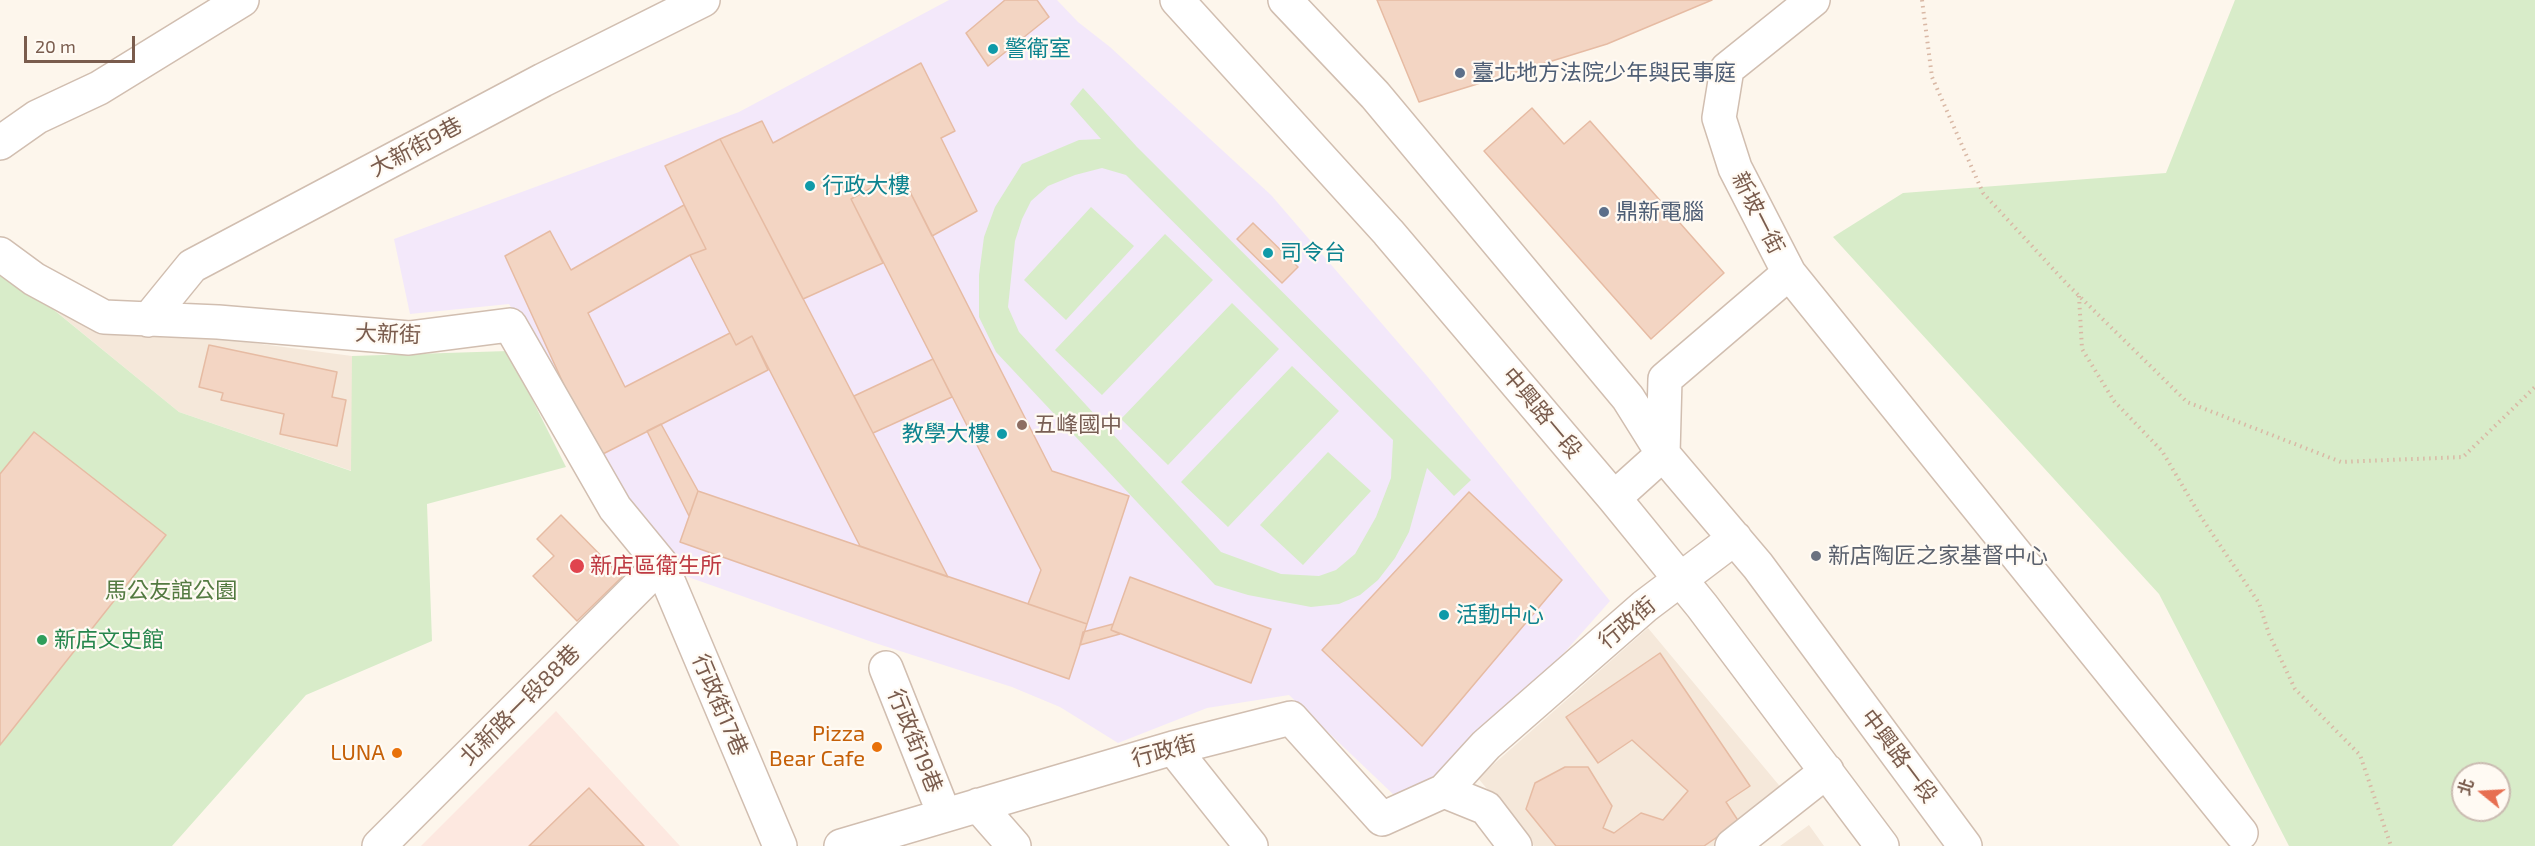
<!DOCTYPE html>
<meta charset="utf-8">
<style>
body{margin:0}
#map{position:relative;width:2535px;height:846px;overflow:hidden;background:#fdf6ec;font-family:"Exo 2","Noto Sans TC",sans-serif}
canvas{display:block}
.north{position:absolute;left:2451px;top:762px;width:60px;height:60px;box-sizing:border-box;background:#fffaf3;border:2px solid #cabbb1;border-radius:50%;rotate:288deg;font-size:16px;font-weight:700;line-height:24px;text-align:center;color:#7a5c4d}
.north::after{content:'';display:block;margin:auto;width:21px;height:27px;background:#e76f51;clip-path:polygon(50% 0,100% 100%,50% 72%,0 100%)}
.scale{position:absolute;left:24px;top:36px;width:111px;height:27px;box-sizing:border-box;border:3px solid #7a5c4d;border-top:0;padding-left:8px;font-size:18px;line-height:21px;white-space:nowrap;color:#7a5c4d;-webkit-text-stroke:4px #fffaf3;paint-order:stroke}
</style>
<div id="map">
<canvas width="2535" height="846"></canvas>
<div class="north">北</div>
<div class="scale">20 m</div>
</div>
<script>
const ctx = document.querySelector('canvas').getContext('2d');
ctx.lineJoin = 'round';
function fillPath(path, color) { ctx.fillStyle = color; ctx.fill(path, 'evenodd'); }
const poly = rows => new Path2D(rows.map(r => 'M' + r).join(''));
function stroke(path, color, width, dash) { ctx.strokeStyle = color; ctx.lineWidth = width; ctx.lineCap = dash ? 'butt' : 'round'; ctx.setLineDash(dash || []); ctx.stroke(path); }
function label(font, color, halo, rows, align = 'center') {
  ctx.font = font + ' "Exo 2","Noto Sans TC",sans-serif'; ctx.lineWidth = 4.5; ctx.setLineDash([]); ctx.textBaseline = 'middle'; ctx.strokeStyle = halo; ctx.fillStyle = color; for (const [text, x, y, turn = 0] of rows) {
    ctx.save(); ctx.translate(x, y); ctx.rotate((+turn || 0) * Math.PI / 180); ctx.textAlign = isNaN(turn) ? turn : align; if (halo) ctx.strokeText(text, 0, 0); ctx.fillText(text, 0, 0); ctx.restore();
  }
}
fillPath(poly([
 [53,309,129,336,223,339,352,356,352,471,179,412],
 [1648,628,1788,796,1723,846,1534,846,1478,778],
 [1809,825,1824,846,1780,846]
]), '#f5e8da');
fillPath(poly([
 [556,711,680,846,421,846]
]), '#fde8e0');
fillPath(poly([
 [949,0,1057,0,1078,22,1110,47,1271,195,1427,376,1610,601,1525,697,1441,781,1395,796,1289,695,1207,708,1118,743,1060,707,1012,687,872,642,674,572,655,553,545,362,509,304,410,314,394,239,739,112]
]), '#f3e8fa');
fillPath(poly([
 [2235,0,2535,0,2535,846,2289,846,2159,594,1833,237,1903,193,2166,173],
 [2463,774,2499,774,2499,810,2463,810],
 [1083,88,1137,147,1471,480,1454,496,1427,468,1409,532,1395,558,1378,580,1360,595,1339,604,1311,607,1248,595,1215,585,996,352,979,317,979,275,984,237,995,207,1022,164,1079,140,1101,139,1070,104],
 [1102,168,1126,175,1393,440,1391,478,1376,517,1355,554,1336,570,1319,576,1281,574,1221,552,1019,332,1008,307,1015,241,1022,219,1031,201,1048,186,1075,175],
 [1091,207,1134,246,1066,320,1024,280],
 [1165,234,1213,280,1102,395,1055,350],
 [0,266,179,412,351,471,352,356,508,351,566,467,427,504,432,641,306,695,172,846,0,846],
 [1232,303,1279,349,1168,465,1121,419],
 [1292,366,1339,411,1228,527,1181,482],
 [1328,452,1371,491,1303,565,1260,525]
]), '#d8ecc9');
const building = poly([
 [1005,0,1037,0,1049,17,988,66,966,33,1005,0],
 [1377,0,1712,0,1607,44,1419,102,1377,0],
 [921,63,955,131,941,138,977,211,932,236,900,172,851,199,883,263,803,299,720,139,762,121,773,143,921,63],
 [1532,108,1564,144,1590,121,1724,273,1651,339,1484,151,1532,108],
 [720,139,873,433,948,577,860,546,752,336,736,345,690,255,706,249,665,166,720,139],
 [900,172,1052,471,1129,496,1087,624,1028,604,1041,570,851,199,900,172],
 [684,205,706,249,690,255,588,313,625,387,730,333,736,345,752,336,768,370,597,457,505,256,550,231,571,270,684,205],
 [1253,223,1298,267,1282,283,1237,239,1253,223],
 [209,345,337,372,332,397,346,400,337,446,280,434,284,414,221,400,223,393,199,387,209,345],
 [933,359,952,397,873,433,854,396,933,359],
 [661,424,698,491,689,516,647,431,661,424],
 [34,432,166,535,0,745,0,474,34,432],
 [698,491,1087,624,1069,679,680,542,698,491],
 [1469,492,1562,580,1422,746,1322,650,1469,492],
 [561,515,622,577,577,621,533,576,554,556,537,539,561,515],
 [1130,577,1271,629,1251,683,1111,630,1130,577],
 [1113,624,1111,630,1120,634,1080,645,1083,632,1113,624],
 [1660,653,1750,786,1726,802,1739,822,1704,846,1556,846,1526,809,1535,783,1565,767,1588,767,1612,806,1603,828,1614,833,1641,813,1663,820,1688,791,1632,740,1598,763,1566,717,1660,653],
 [589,788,644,846,529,846,565,811,589,788]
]);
fillPath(building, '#f3d5c3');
stroke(building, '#e6bba3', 1.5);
const minor = poly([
 [1177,0,1388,232,1614,498,1702,606,1882,846],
 [1285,0,1375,95,1628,398,1663,454,1758,566,1965,846],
 [0,143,37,117,99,88,242,0],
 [0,254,34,279,104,317,218,322,409,338,510,325,615,508,661,564,780,846],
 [1789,273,2241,833],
 [148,320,192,266,543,80,703,0],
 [1614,498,1663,454,1665,379,1789,273,1735,168,1719,118,1727,69,1813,0],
 [886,668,944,814],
 [1173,748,1251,846],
 [1444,791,1486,808,1515,846],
 [978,805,1014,846],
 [379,846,661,564],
 [841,846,1173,748,1291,718,1382,819,1444,791,1486,745,1645,606,1735,538],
 [1732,846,1827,771]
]);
stroke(minor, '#d1beb0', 36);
stroke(poly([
 [1922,0,1932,77,1983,193,2067,284,2187,402,2341,462,2463,457,2535,387],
 [2079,296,2082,349,2114,401,2162,451,2201,517,2259,603,2269,634,2295,689,2360,755,2391,846]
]), '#d9b8a5', 4, [1.5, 4.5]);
stroke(minor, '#fff', 33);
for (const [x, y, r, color] of [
 [993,49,6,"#0f9aa8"],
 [1460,73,6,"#5c6f8a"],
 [810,186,6,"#0f9aa8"],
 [1604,212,6,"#5c6f8a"],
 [1268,253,6,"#0f9aa8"],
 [1022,425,6,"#8d6e63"],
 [1002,434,6,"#0f9aa8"],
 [1816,556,6,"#6b7280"],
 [577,566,8,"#e0444e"],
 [1444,615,6,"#0f9aa8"],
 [42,640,6,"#2e9e5b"],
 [877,747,6,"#e8710a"],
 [397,753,6,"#e8710a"]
]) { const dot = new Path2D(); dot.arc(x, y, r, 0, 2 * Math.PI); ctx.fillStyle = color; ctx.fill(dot); stroke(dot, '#fffaf3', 2); }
label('22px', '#0d838f', '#fffaf3', [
 ["警衛室",1005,49],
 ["行政大樓",822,186],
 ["司令台",1280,253],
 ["教學大樓",990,434,"right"],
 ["活動中心",1456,615]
], 'left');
label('22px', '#4e5e75', '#fffaf3', [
 ["臺北地方法院少年與民事庭",1472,73],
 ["鼎新電腦",1616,212]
], 'left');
label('22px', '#7a5c4d', '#fffaf3', [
 ["大新街9巷",416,147,-28],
 ["新坡一街",1758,213,63],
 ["大新街",388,334,2],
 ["中興路一段",1542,413,50],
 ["行政街",1627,623,-40],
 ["北新路一段88巷",520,705,-45],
 ["行政街17巷",720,705,67],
 ["行政街19巷",915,741,68],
 ["行政街",1164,751,-15],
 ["中興路一段",1899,756,53]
]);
label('22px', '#785e54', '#fffaf3', [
 ["五峰國中",1034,425]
], 'left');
label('22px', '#5b616d', '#fffaf3', [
 ["新店陶匠之家基督中心",1828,556]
], 'left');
label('22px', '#be3a42', '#fffaf3', [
 ["新店區衛生所",590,566]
], 'left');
label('22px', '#537a41', '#fffaf3', [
 ["馬公友誼公園",171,591]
]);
label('22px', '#27864d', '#fffaf3', [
 ["新店文史館",54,640]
], 'left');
label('22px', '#c56008', '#fffaf3', [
 ["Pizza",865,734],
 ["Bear Cafe",865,759],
 ["LUNA",385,753]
], 'right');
</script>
